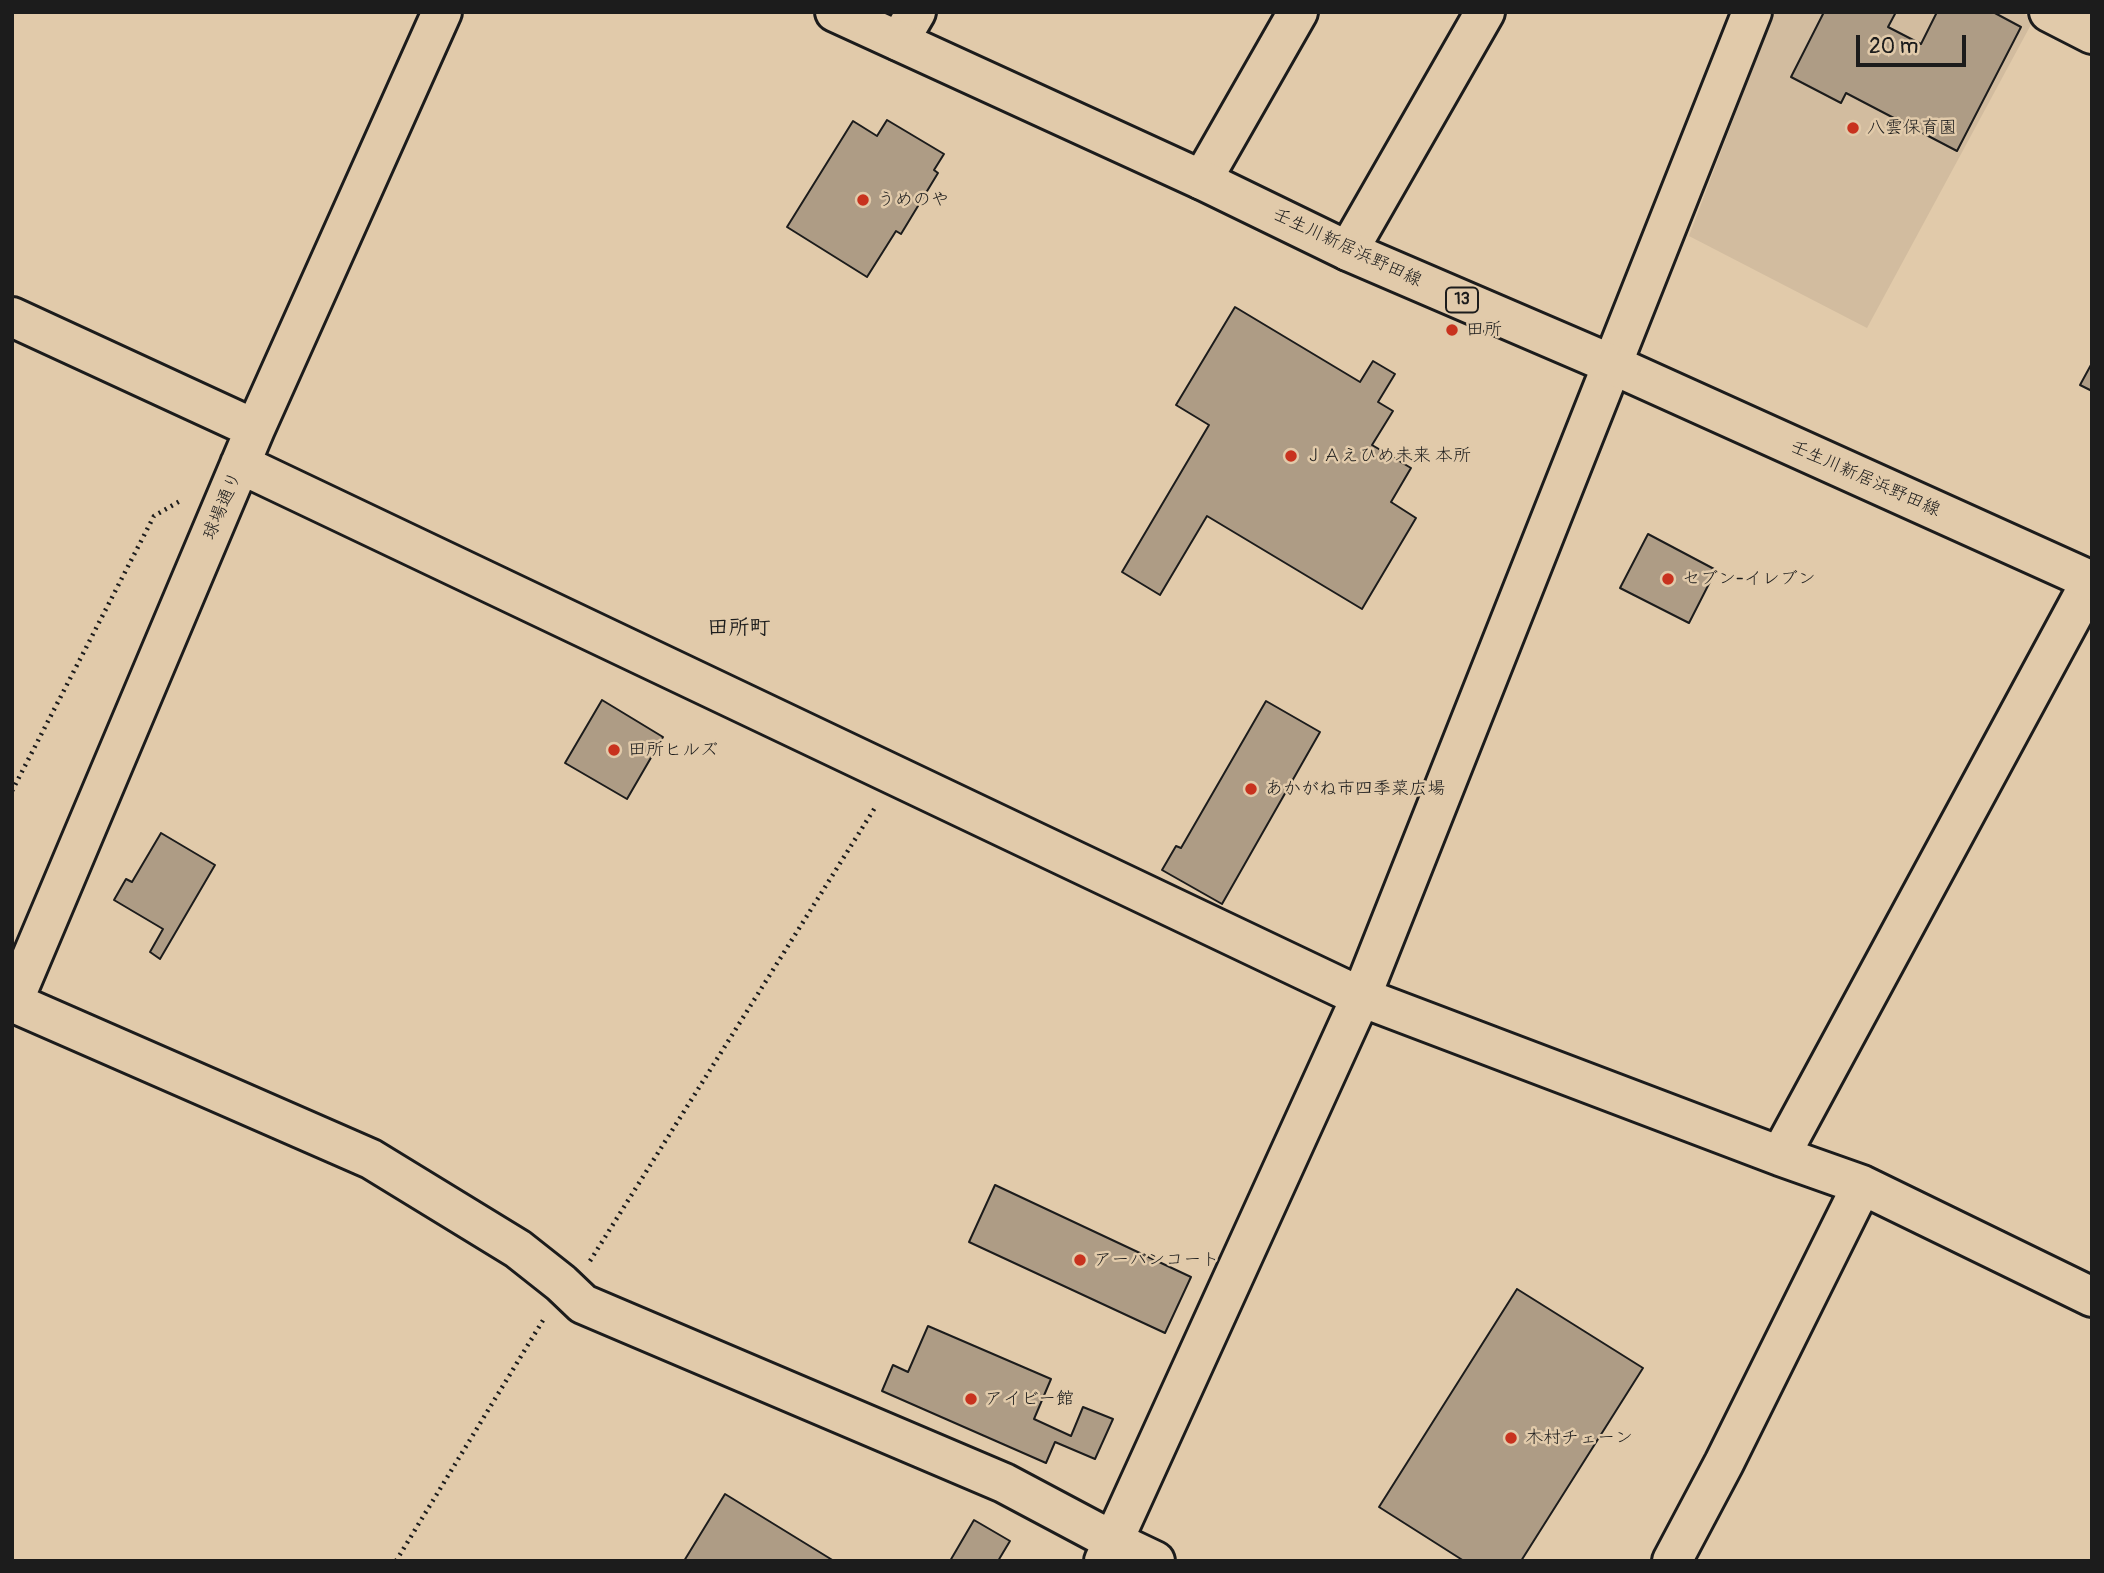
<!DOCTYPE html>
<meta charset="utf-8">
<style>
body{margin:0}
#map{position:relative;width:2104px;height:1573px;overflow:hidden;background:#e1caaa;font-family:Pangolin,sans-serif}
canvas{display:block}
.frame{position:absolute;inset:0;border:14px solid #1c1c1c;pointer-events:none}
.scale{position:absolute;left:1856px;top:35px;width:110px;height:32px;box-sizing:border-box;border:4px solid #1c1c1c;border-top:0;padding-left:9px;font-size:21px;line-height:24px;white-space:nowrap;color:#1c1c1c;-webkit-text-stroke:5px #e1caaa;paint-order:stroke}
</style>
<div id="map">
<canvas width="2104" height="1573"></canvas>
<div class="frame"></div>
<div class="scale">20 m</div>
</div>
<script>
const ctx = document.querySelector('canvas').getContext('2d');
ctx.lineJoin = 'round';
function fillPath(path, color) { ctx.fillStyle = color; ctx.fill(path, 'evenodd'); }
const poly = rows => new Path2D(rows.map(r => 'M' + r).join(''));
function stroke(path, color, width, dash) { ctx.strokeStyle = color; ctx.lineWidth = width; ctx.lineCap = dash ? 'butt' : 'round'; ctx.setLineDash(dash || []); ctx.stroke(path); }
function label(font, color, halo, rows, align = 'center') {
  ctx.font = font + ' Pangolin,"Klee One",sans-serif'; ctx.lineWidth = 5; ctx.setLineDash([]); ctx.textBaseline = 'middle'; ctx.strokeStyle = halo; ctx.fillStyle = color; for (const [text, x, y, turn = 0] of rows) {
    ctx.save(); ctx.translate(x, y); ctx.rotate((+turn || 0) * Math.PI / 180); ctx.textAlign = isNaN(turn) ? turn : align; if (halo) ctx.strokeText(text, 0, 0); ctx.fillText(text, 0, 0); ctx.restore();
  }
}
fillPath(poly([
 [1774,12,2021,12,2034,19,1867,328,1689,236]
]), '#d2bc9f');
const building = poly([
 [1824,12,1896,12,1888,27,1921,44,1937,12,1993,12,2021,27,1957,151,1846,93,1841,103,1791,77,1824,12],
 [887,120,944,154,934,170,938,173,901,234,896,231,867,277,787,227,853,121,877,136,887,120],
 [1235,307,1360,382,1373,361,1395,374,1378,402,1393,411,1372,445,1411,468,1391,502,1416,518,1362,609,1207,516,1160,595,1122,572,1209,425,1176,405,1235,307],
 [2092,363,2092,391,2080,385,2092,363],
 [1648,534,1716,570,1689,623,1620,588,1648,534],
 [602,700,663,737,627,799,565,763,602,700],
 [1266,701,1320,732,1222,904,1162,870,1176,846,1181,848,1266,701],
 [161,833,215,865,160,959,150,952,163,929,114,900,126,879,132,882,161,833],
 [995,1185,1191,1277,1165,1333,969,1242,995,1185],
 [1517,1289,1643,1368,1521,1561,1464,1561,1379,1507,1517,1289],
 [928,1326,1051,1379,1034,1419,1071,1436,1083,1407,1113,1419,1095,1459,1055,1442,1046,1463,882,1391,893,1365,908,1372,928,1326],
 [725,1494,834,1561,684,1561,725,1494],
 [974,1520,1010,1541,998,1561,950,1561,974,1520]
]);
fillPath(building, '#ae9c85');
stroke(building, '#1c1c1c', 2);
const minor = poly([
 [2049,12,2092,34],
 [899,41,916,12],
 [1202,180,1298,12],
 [1348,251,1485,12],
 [12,317,255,429],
 [240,464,1361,997,1780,1156,1862,1185,2092,1297],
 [12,1002,371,1159,518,1249,561,1283,583,1304,1004,1483,1113,1541,1155,1561],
 [12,1004,255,429,442,12],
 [1780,1156,2091,581],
 [1104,1561,1361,997,1752,12],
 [1672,1561,1724,1463,1862,1185]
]);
const major = poly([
 [835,12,1202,180,1348,251,1611,364,2092,581]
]);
stroke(minor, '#1c1c1c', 44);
stroke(major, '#1c1c1c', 44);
stroke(poly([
 [12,791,154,516,180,501,181,498],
 [590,1261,876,806],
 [396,1561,545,1317]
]), '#1c1c1c', 4.5, [2, 5]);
stroke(minor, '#e1caaa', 38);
stroke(major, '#e1caaa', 38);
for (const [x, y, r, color] of [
 [1853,128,7,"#c8321e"],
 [863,200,7,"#c8321e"],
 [1452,330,7,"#c8321e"],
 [1291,456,7,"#c8321e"],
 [1668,579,7,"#c8321e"],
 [614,750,7,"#c8321e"],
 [1251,789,7,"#c8321e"],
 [1080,1260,7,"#c8321e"],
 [971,1399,7,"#c8321e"],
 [1511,1438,7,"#c8321e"]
]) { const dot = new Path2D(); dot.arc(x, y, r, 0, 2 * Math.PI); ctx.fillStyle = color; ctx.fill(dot); stroke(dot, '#e1caaa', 2.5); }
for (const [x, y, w] of [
 [1462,300,32]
]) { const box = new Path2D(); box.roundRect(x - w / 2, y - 12.5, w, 25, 5); ctx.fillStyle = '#e1caaa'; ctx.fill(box); stroke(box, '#1c1c1c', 2); }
label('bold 16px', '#1c1c1c', null, [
 ["13",1462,300]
]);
label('18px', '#1c1c1c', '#e1caaa', [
 ["八雲保育園",1867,128],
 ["うめのや",877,200],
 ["田所",1466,330],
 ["ＪＡえひめ未来 本所",1305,456],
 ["セブン-イレブン",1682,579],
 ["田所ヒルズ",628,750],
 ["あかがね市四季菜広場",1265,789],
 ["アーバンコート",1094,1260],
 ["アイビー館",985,1399],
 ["木村チェーン",1525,1438]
], 'left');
label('18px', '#1c1c1c', '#e1caaa', [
 ["壬生川新居浜野田線",1347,248,25],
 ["壬生川新居浜野田線",1865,479,24],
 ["球場通り",223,506,-67]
]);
label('bold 21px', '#1c1c1c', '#e1caaa', [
 ["田所町",739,629]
]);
</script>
